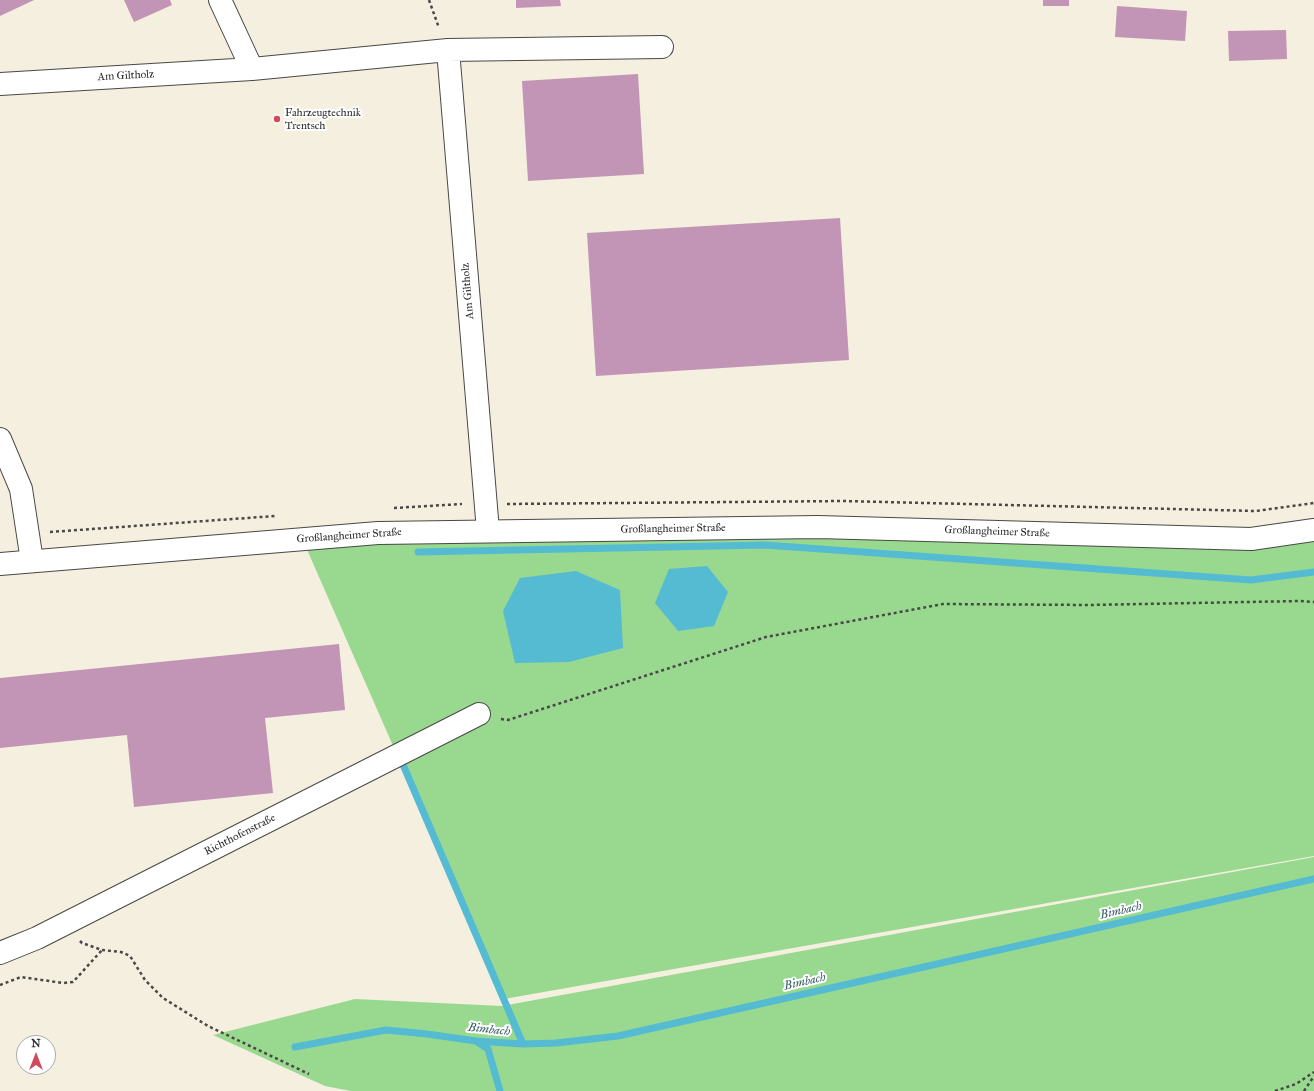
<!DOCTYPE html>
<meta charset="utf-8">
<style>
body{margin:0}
#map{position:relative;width:1314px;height:1091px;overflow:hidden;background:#f5efdf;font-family:"IM FELL Great Primer",serif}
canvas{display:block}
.north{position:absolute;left:16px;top:1035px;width:40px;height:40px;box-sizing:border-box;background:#fff;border:1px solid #aaa;border-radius:50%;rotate:0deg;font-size:11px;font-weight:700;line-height:16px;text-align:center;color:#2b2b2b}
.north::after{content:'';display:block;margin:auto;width:14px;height:18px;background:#d1495b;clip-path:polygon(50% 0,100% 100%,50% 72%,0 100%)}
</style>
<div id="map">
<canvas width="1314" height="1091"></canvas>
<div class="north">N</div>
</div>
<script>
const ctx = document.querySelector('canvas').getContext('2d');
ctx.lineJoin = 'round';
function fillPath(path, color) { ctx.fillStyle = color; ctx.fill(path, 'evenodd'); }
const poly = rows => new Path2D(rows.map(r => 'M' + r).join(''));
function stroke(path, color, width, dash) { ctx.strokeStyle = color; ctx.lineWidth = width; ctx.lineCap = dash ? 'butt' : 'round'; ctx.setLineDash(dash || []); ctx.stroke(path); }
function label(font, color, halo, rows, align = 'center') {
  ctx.font = font + ' "IM FELL Great Primer",serif'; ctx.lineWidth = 4; ctx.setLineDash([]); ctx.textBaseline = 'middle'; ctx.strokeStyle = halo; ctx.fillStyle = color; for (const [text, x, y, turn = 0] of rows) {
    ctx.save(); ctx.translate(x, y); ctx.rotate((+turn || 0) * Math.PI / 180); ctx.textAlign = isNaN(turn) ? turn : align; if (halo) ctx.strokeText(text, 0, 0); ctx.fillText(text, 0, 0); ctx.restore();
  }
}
fillPath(poly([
 [817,534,1314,539,1314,856,504,999,305,545],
 [1314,857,1314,1091,351,1091,325,1086,213,1035,355,999,502,1006]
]), '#98d98f');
fillPath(poly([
 [707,566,728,592,714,626,678,631,655,603,669,569],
 [576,571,620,590,623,648,569,662,515,663,503,611,520,578]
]), '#54bbd2');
stroke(poly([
 [418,552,765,545,1251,580,1314,572],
 [401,760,523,1044],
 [476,1041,488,1049,500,1091],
 [295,1047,386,1030,427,1034,476,1041,523,1044,556,1043,618,1036,1314,879]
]), '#54bbd2', 7);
fillPath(poly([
 [0,0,34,0,0,16],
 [124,0,170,0,172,5,134,22],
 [516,0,560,0,561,6,516,8],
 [1043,0,1069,0,1069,6,1043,6],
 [1117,6,1187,11,1185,41,1115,37],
 [1286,30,1287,59,1229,61,1228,31],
 [638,74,644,174,528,181,522,81],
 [840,218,849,360,596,376,587,233],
 [339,644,345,710,265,718,273,793,134,807,127,735,0,748,0,678]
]), '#c294b6');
const street = poly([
 [220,0,252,69],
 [0,84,252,69,448,50],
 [488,531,448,50,662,47],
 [0,953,37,938,479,714]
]);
const secondary = poly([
 [0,439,21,489,32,561],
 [0,564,378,533,818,527,1251,539,1314,530]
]);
stroke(street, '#494846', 24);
stroke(secondary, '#494846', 24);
stroke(poly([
 [429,0,439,28],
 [507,504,843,501,1256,511,1314,503],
 [394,508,462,504],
 [50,532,275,516],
 [501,719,508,720,766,637,943,604,1089,605,1300,601,1314,602],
 [80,941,82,943,102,950,121,952,130,956,145,980,163,998,208,1026,309,1074],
 [0,985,21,977,63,983,73,982,102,950],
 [1275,1091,1296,1084,1314,1072],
 [1304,1091,1314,1076]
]), '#494846', 2.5, [3, 3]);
stroke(street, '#fff', 22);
stroke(secondary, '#fff', 22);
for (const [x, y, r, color] of [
 [277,119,4,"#d1495b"]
]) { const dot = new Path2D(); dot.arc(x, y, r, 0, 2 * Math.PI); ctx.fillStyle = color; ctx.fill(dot); stroke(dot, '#fff', 1.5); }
label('11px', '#2b2b2b', '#fff', [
 ["Am Giltholz",126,76,-3],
 ["Am Giltholz",468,291,-95],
 ["Großlangheimer Straße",673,529,-1],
 ["Großlangheimer Straße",997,532,2],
 ["Großlangheimer Straße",349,536,-4],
 ["Richthofenstraße",240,835,-27]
]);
label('11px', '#2b2b2b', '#fff', [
 ["Fahrzeugtechnik",285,113],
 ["Trentsch",285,126]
], 'left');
label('italic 12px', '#395d65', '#fff', [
 ["Bimbach",1121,911,-13],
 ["Bimbach",805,982,-13],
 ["Bimbach",489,1030,6]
]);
</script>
